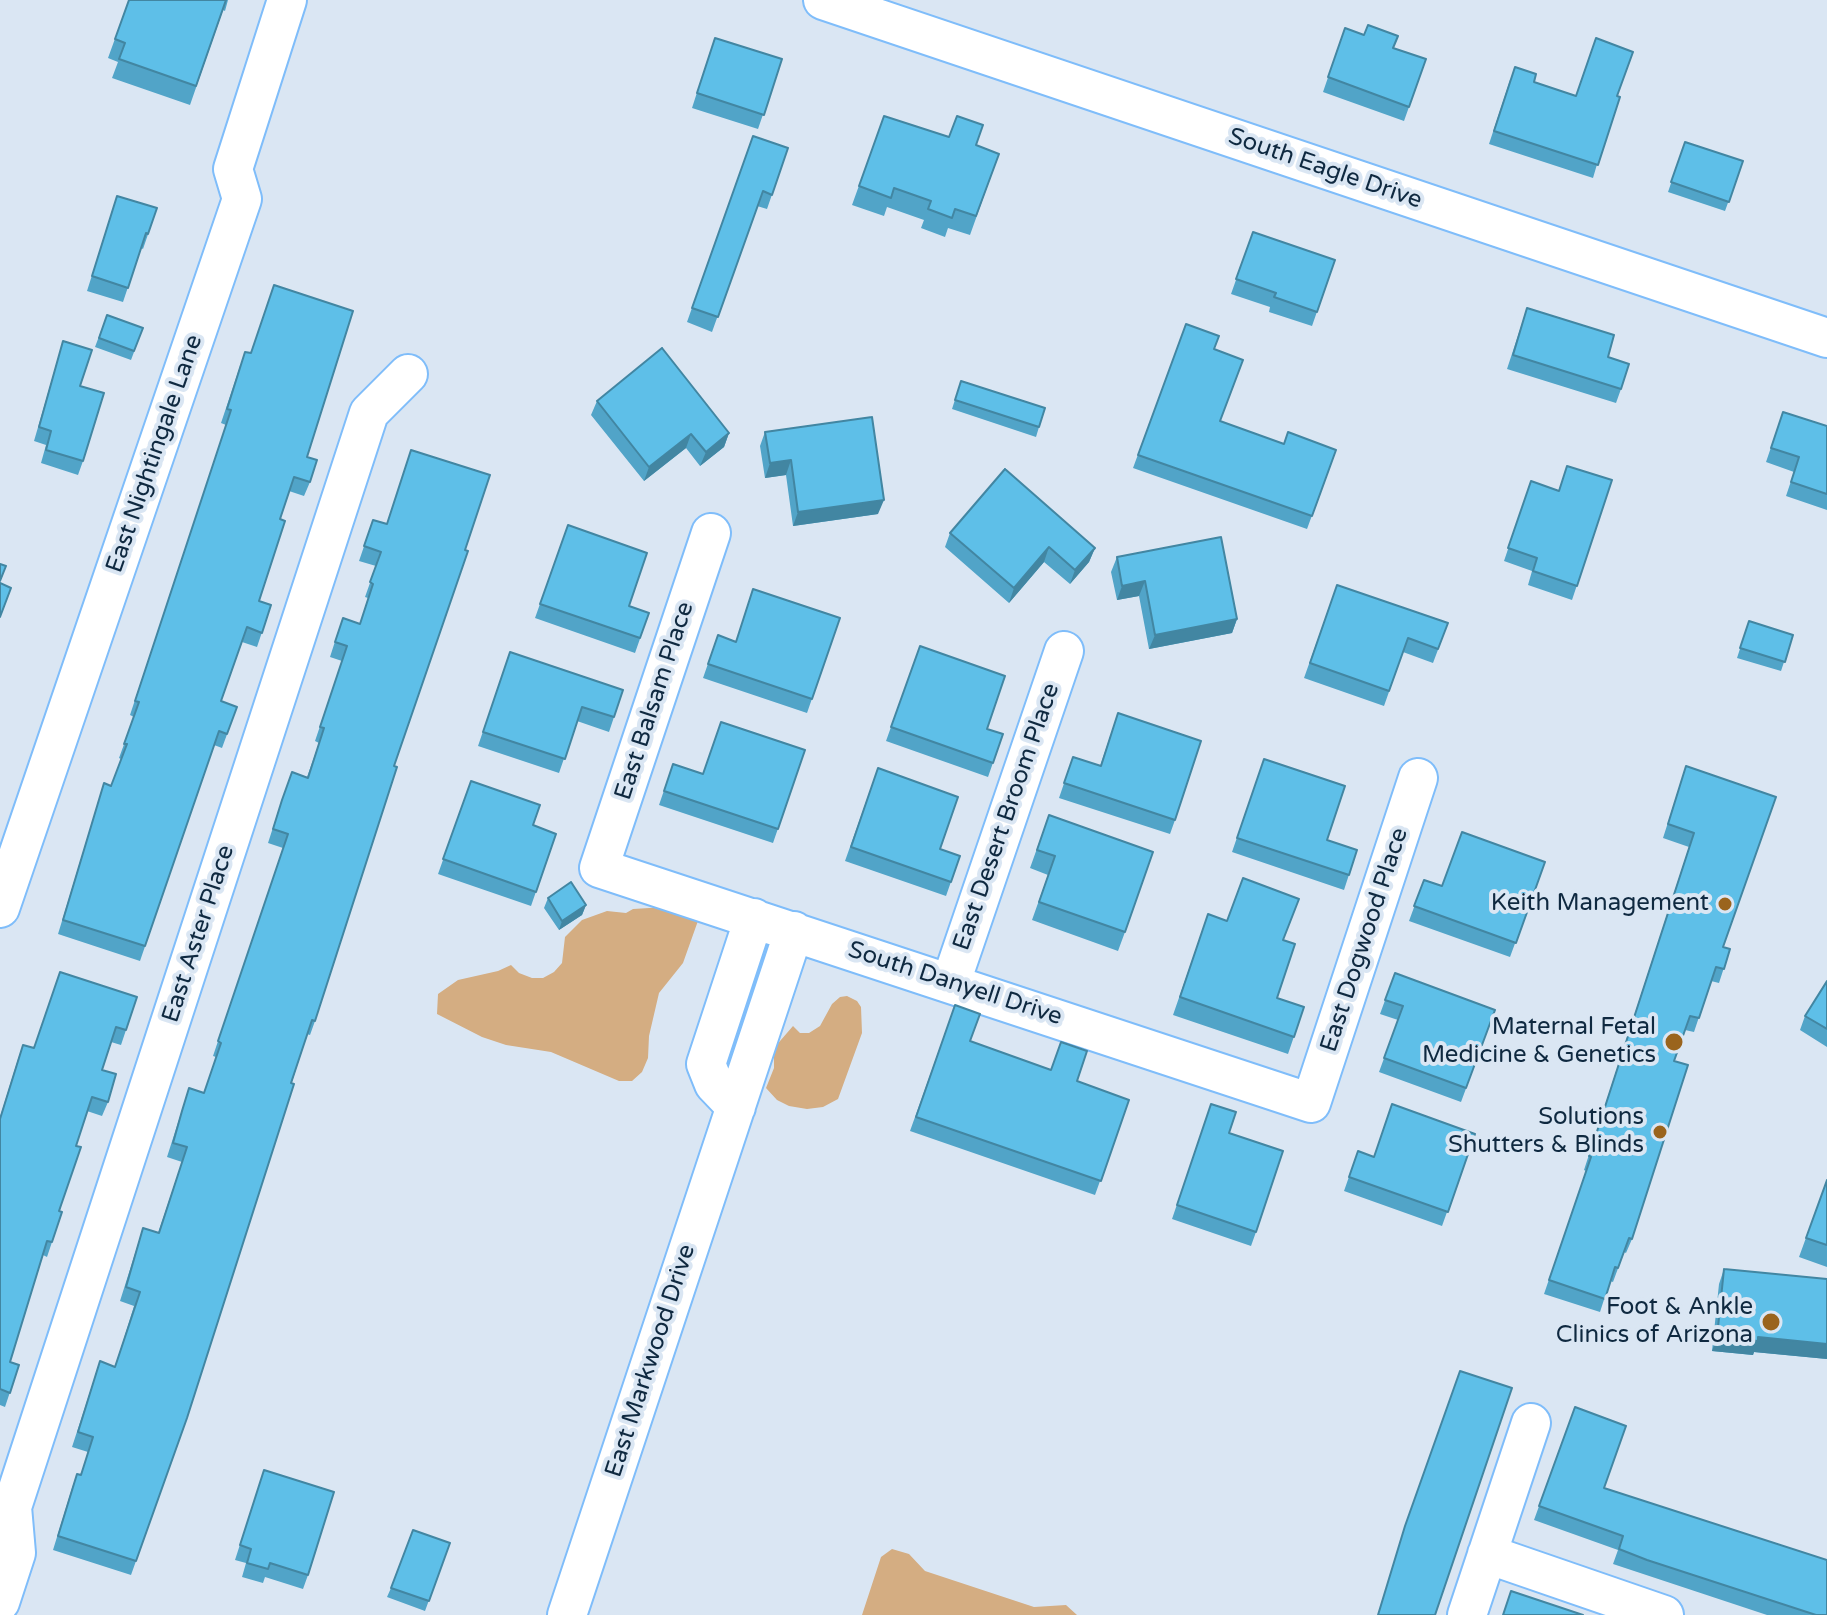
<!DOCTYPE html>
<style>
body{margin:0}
canvas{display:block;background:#dae6f3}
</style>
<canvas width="1827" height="1615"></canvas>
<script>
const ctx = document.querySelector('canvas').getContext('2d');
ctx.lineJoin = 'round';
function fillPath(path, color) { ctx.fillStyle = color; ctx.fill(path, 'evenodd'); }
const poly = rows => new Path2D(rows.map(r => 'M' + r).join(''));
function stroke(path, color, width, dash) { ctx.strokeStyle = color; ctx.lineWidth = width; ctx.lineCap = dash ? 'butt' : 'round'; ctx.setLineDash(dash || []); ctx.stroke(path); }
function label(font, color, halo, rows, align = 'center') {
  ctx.font = font + ' "Varela Round",sans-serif'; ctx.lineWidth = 8; ctx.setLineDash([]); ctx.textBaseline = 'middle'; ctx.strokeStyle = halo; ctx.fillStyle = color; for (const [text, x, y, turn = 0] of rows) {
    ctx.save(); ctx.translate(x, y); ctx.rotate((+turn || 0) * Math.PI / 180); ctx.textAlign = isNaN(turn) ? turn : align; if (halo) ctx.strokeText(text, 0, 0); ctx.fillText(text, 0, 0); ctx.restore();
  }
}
fillPath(poly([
 [666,907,699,918,683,963,659,993,649,1036,648,1058,642,1072,632,1081,619,1081,551,1052,506,1045,482,1037,437,1014,438,994,458,980,498,971,511,965,519,973,532,978,543,978,554,972,562,963,565,937,582,920,607,911,626,913,633,909],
 [847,996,857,1001,861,1007,862,1033,838,1099,823,1107,807,1109,789,1106,777,1100,766,1088,774,1068,774,1048,793,1026,800,1033,809,1033,820,1026,832,1004,840,997],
 [892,1549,909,1554,925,1571,1034,1607,1066,1605,1077,1615,862,1615,881,1557]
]), '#d4ad82');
const minor = poly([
 [823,0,1827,338],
 [711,533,599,868,1311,1103,1418,778],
 [0,908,242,199,233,169,287,0],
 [951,982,1064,651],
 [736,1107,714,1084,706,1064,754,918],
 [0,1525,12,1507,369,413,408,374],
 [1487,1554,1664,1615],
 [0,1602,16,1553,12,1507],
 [567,1615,794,931],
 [1467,1615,1531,1423]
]);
stroke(minor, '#7fbdfa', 42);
stroke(minor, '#fff', 38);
fillPath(poly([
 [129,0,228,0,225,11,223,10,190,105,112,78,118,62,108,58],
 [1345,28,1393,48,1426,59,1404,121,1323,92],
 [710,52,782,59,758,129,692,108],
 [1510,80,1534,82,1575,96,1617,96,1593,178,1489,144],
 [884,116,999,154,970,235,948,228,945,237,921,228,924,220,887,207,884,216,852,205],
 [753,136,788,148,767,209,757,206,712,332,687,322],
 [1685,142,1743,161,1725,211,1668,192],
 [117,196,157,208,143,249,141,248,123,302,87,291],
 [1253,232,1335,260,1312,326,1269,312,1270,307,1231,294],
 [1527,308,1608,357,1621,389,1616,403,1507,369],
 [107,315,143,328,131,360,95,347],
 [1186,324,1214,349,1220,421,1284,444,1336,450,1307,529,1133,468],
 [63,341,80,386,83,461,78,475,41,463,46,445,34,441],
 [240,366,307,457,310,482,304,496,289,491,280,519,259,601,271,605,257,647,242,642,221,701,237,707,222,748,214,745,140,961,58,934,104,783,111,786,121,759,119,758,134,717,130,715,226,425,221,423],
 [961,381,1039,427,1036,437,952,409],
 [597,401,729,433,724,447,700,466,686,448,644,481,591,415],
 [1783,412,1827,426,1827,510,1786,496,1794,472,1766,462],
 [765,432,878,514,793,526,786,475,765,478,760,446],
 [1612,480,1572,600,1528,585,1532,571,1504,561,1531,481,1558,491],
 [373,520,387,524,394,766,315,1021,310,1035,307,1034,187,1418,131,1575,53,1550,72,1488,77,1474,81,1475,88,1452,72,1447,100,1361,115,1367,134,1306,120,1301,143,1228,158,1233,182,1162,167,1157,189,1088,204,1093,216,1057,213,1056,283,848,268,843,277,815,292,772,307,777,319,743,315,741,342,661,330,657,338,632,360,624,368,598,365,597,376,566,359,561],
 [568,525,629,606,649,613,635,653,535,618],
 [950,533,1095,548,1089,562,1070,584,1044,562,1009,603,945,547],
 [1117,557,1237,619,1232,633,1149,649,1139,596,1117,600,1111,572],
 [1337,585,1448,623,1433,663,1403,652,1384,706,1304,678],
 [840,618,807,713,703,678,718,635,735,641],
 [1749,621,1793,635,1781,671,1737,658],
 [920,646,987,729,1003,734,988,777,886,741],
 [510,652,623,690,609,732,577,721,559,773,478,746],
 [1118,713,1175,820,1170,834,1059,798,1073,757,1100,766],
 [805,750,773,843,659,805,673,764,703,774],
 [1264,759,1327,840,1357,850,1344,890,1232,852],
 [1686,766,1723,947,1730,949,1719,983,1711,981,1694,1032,1685,1030,1674,1061,1632,1239,1626,1253,1624,1252,1613,1282,1610,1281,1600,1312,1544,1294,1586,1171,1584,1170,1689,847,1663,838],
 [878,768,940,849,960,856,946,896,845,861],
 [471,781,533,825,556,834,531,906,438,874],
 [1049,815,1125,932,1118,951,1032,920,1048,875,1030,868],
 [1545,862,1510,957,1409,921,1424,880,1442,886],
 [548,898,586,905,582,915,559,930,544,908],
 [1208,914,1283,940,1277,998,1304,1007,1288,1054,1173,1015],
 [1395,973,1495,1010,1461,1102,1379,1072,1398,1020,1380,1014],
 [1827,981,1827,1047,1800,1030,1805,1016],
 [137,997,121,1045,111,1042,102,1070,108,1102,102,1116,87,1111,76,1146,52,1242,47,1257,43,1255,10,1362,19,1365,5,1407,0,1405,0,1117,18,1059,23,1045,34,1048],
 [955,1005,970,1041,1129,1100,1095,1195,910,1131],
 [1211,1104,1229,1133,1256,1232,1251,1246,1172,1219],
 [1475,1134,1442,1226,1344,1191,1358,1151,1374,1157],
 [1827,1180,1827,1267,1799,1257],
 [1724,1269,1827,1359,1754,1352,1753,1355,1712,1351,1719,1284],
 [1575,1407,1604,1488,1827,1615,1767,1615,1613,1564,1618,1550,1534,1520],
 [264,1470,308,1575,303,1589,265,1577,263,1583,242,1577,246,1563,235,1560],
 [450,1543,425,1611,387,1597,391,1588]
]), '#51a4c8');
fillPath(poly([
 [729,433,724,447,700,466,706,452],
 [691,434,686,448,644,481,649,467],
 [791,460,786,475,765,478,770,463],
 [884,500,878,514,793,526,798,512],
 [1049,547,1044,562,1009,603,1014,588],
 [1095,548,1089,562,1070,584,1075,570],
 [1145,581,1139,596,1117,600,1122,586],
 [1237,619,1232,633,1149,649,1155,635],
 [586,905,582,915,559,930,562,921],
 [1717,1337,1758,1337,1827,1344,1827,1359,1754,1352,1753,1355,1712,1351]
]), '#4286a2');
const building = poly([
 [129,0,226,0,196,86,119,59,125,43,115,39,129,0],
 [1368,25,1398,36,1393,48,1426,59,1409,107,1328,77,1345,28,1364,35,1368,25],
 [715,38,782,59,764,115,697,93,715,38],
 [1596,38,1633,52,1617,96,1620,97,1598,165,1494,131,1515,67,1536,74,1534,82,1576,96,1596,38],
 [884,116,949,137,957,116,983,125,976,145,999,154,976,216,955,209,952,218,928,209,931,201,894,188,891,198,859,186,884,116],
 [753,136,788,148,772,195,763,191,718,317,692,308,753,136],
 [1685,142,1743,161,1729,202,1671,182,1685,142],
 [117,196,157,208,148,234,146,233,128,288,92,276,117,196],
 [1253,232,1335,260,1317,312,1274,297,1276,293,1236,279,1253,232],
 [274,285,353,311,307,457,317,460,310,482,294,477,280,519,285,521,259,601,271,605,262,633,247,627,221,701,237,707,227,734,219,731,145,946,63,920,104,783,111,786,127,744,124,744,139,702,135,701,231,410,227,409,245,352,251,353,274,285],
 [1527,308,1614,335,1608,357,1629,364,1621,389,1513,355,1527,308],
 [107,315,143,328,134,351,99,338,107,315],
 [1186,324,1219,336,1214,349,1243,360,1220,421,1284,444,1288,432,1336,450,1312,516,1138,455,1186,324],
 [63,341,92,350,80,386,104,393,83,461,46,450,51,431,39,427,63,341],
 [662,348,729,433,706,452,691,434,649,467,597,401,662,348],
 [961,381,1045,408,1039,427,955,400,961,381],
 [1783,412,1827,426,1827,494,1791,482,1799,457,1771,448,1783,412],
 [872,417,884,500,798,512,791,460,770,463,765,432,872,417],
 [411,450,490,475,465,550,468,551,394,766,397,767,315,1021,312,1020,291,1083,294,1084,187,1418,136,1561,58,1536,77,1474,81,1475,93,1437,78,1432,100,1361,115,1367,140,1292,126,1287,143,1228,159,1233,187,1147,173,1143,182,1111,189,1088,204,1093,221,1043,218,1041,288,834,273,829,282,800,292,772,308,778,324,728,320,727,347,646,335,642,343,618,360,624,373,584,370,582,381,552,364,546,373,520,387,524,411,450],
 [1567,466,1612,480,1577,586,1533,571,1537,558,1508,548,1531,481,1559,491,1567,466],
 [1005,469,1095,548,1075,570,1049,547,1014,588,950,533,1005,469],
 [568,525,647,553,629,606,649,613,640,638,540,604,568,525],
 [1221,537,1237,619,1155,635,1145,581,1122,586,1117,557,1221,537],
 [0,564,6,566,0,581,0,564],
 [0,583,11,588,0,617,0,583],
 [1337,585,1448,623,1438,649,1408,638,1389,691,1310,663,1337,585],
 [753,589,840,618,812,699,708,664,718,635,736,642,753,589],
 [1749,621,1793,635,1785,662,1740,648,1749,621],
 [920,646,1005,676,987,729,1003,734,993,763,891,727,920,646],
 [510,652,623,690,614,717,582,707,565,759,483,732,510,652],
 [1118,713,1201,741,1175,820,1064,783,1073,757,1101,766,1118,713],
 [721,722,805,750,778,829,664,791,673,764,703,774,721,722],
 [1264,759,1345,786,1327,840,1357,850,1349,875,1237,838,1264,759],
 [1686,766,1776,797,1723,947,1730,949,1724,969,1716,967,1699,1018,1690,1016,1674,1061,1688,1065,1632,1239,1629,1238,1618,1268,1615,1267,1605,1299,1549,1280,1591,1157,1589,1156,1694,833,1668,824,1686,766],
 [878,768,958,797,940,849,960,856,951,882,851,847,878,768],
 [471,781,540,805,533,825,556,834,536,892,443,859,471,781],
 [1049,815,1153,852,1125,932,1039,902,1055,856,1037,850,1049,815],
 [1462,832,1545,862,1516,943,1414,906,1424,880,1442,886,1462,832],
 [1243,878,1299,899,1283,940,1295,944,1277,998,1304,1007,1294,1037,1180,997,1208,914,1227,921,1243,878],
 [571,882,586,905,562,921,548,898,571,882],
 [60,972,137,997,126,1030,116,1027,102,1070,116,1074,108,1102,92,1097,76,1146,81,1147,59,1211,62,1212,52,1242,47,1241,10,1362,19,1365,10,1393,0,1389,0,1119,23,1045,34,1048,60,972],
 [1395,973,1495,1010,1466,1088,1384,1058,1403,1006,1385,1000,1395,973],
 [1827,981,1827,1029,1805,1016,1827,981],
 [955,1005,980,1014,970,1041,1051,1070,1061,1042,1087,1051,1077,1081,1129,1100,1101,1181,916,1117,955,1005],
 [1211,1104,1236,1112,1229,1133,1283,1151,1256,1232,1177,1205,1211,1104],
 [1392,1104,1475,1134,1448,1212,1349,1177,1358,1151,1374,1157,1392,1104],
 [1827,1180,1827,1245,1806,1238,1827,1180],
 [1724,1269,1827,1279,1827,1344,1758,1337,1758,1341,1717,1337,1724,1269],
 [1460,1371,1512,1388,1435,1615,1378,1615,1405,1526,1460,1371],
 [1575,1407,1626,1426,1604,1488,1827,1560,1827,1615,1816,1615,1647,1560,1619,1549,1623,1536,1539,1506,1575,1407],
 [264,1470,334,1492,308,1575,270,1563,268,1569,247,1563,251,1549,240,1545,264,1470],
 [413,1530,450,1543,429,1601,391,1588,413,1530],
 [1511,1591,1583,1615,1503,1615,1511,1591]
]);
fillPath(building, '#5ebfe8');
stroke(building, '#4286a2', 2);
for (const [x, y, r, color] of [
 [1725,904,8,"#9a641d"],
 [1674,1042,10,"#9a641d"],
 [1660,1132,8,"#9a641d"],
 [1771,1322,10,"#9a641d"]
]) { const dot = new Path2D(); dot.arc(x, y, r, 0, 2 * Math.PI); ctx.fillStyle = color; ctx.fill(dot); stroke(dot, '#dae6f3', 3); }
label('24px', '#0f2940', '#dae6f3', [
 ["South Eagle Drive",1325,169,19],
 ["East Nightingale Lane",155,454,-71],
 ["East Balsam Place",655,701,-72],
 ["East Desert Broom Place",1007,817,-71],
 ["East Aster Place",199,934,-72],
 ["East Dogwood Place",1365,940,-72],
 ["South Danyell Drive",955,984,18],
 ["East Markwood Drive",651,1361,-72]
]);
label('24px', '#0f2940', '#dae6f3', [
 ["Keith Management",1709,904],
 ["Maternal Fetal",1656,1028],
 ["Medicine & Genetics",1656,1056],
 ["Solutions",1644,1118],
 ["Shutters & Blinds",1644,1146],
 ["Foot & Ankle",1753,1308],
 ["Clinics of Arizona",1753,1336]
], 'right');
</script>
